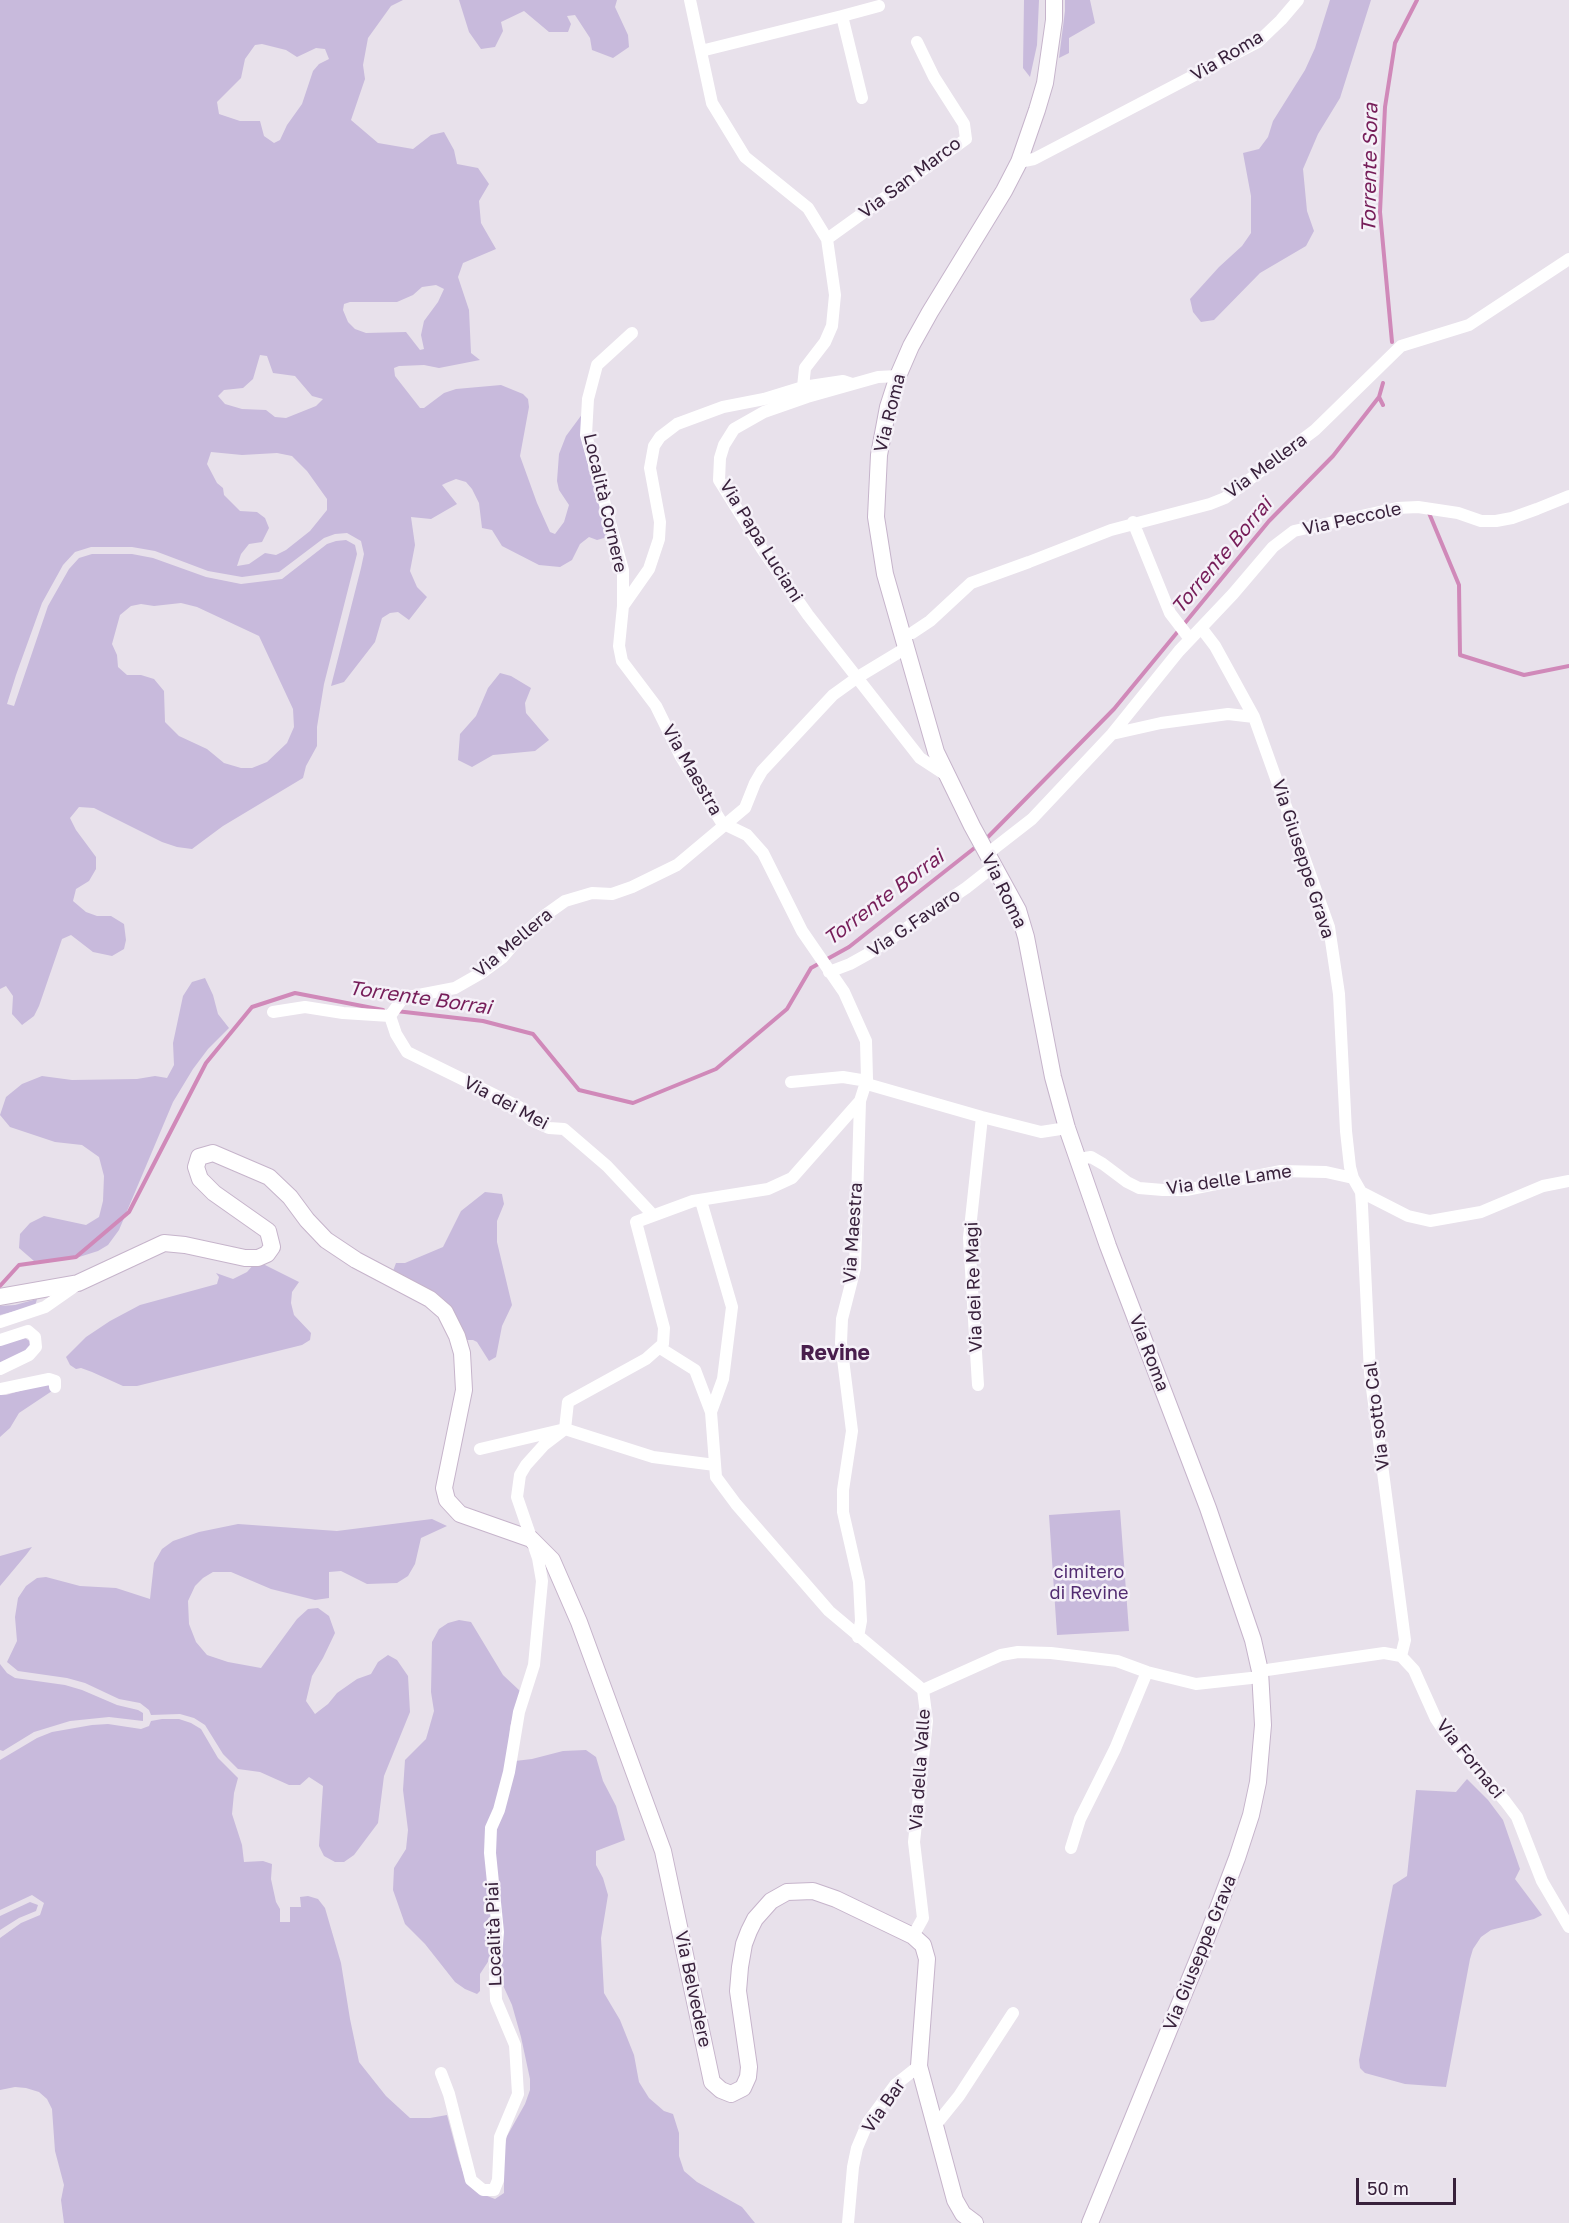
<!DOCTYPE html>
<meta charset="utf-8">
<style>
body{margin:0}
#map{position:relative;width:1569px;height:2223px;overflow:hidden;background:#e8e1eb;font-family:"Golos Text",sans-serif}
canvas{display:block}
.scale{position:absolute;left:1356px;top:2178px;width:100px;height:27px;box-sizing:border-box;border:3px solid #38213b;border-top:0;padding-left:8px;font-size:18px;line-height:21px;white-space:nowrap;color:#38213b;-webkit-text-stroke:4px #f5f1f8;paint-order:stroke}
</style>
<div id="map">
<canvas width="1569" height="2223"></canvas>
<div class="scale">50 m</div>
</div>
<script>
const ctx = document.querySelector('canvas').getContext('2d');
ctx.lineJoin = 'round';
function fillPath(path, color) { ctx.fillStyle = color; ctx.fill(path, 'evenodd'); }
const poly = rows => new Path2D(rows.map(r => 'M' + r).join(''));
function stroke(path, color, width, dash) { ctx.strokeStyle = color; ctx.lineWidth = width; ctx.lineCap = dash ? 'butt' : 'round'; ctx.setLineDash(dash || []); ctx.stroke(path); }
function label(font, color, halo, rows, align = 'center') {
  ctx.font = font + ' "Golos Text",sans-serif'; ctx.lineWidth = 5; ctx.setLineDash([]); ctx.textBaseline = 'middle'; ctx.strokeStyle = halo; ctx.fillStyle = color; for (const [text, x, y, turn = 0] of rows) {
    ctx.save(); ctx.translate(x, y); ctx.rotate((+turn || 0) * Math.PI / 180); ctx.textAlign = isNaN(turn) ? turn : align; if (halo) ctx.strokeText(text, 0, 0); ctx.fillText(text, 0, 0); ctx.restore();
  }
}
fillPath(poly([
 [0,0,403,0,391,6,368,38,363,65,365,79,351,120,378,143,413,149,431,135,444,132,454,150,457,164,478,168,489,184,479,201,481,223,496,249,463,263,458,277,469,310,471,353,480,360,439,368,424,365,399,366,394,368,395,376,420,408,424,408,444,393,456,389,501,385,523,394,528,399,529,407,520,456,537,503,550,532,555,534,564,522,569,505,559,490,557,481,559,454,566,436,583,413,583,444,594,486,611,536,597,540,589,537,580,544,572,560,560,567,539,565,502,546,492,530,482,528,479,503,472,489,466,482,456,479,446,483,442,485,457,504,431,519,411,517,415,545,410,571,417,587,427,597,409,620,398,612,390,613,382,618,375,642,344,682,331,686,361,568,364,554,361,541,347,533,335,534,324,538,279,572,242,577,208,571,155,551,132,547,91,547,75,552,63,565,42,603,16,675,7,704,14,706,48,606,69,569,79,558,92,554,132,554,153,558,206,577,241,584,282,579,327,544,336,541,346,540,355,545,357,554,324,684,317,727,317,746,306,766,303,778,223,826,192,849,177,847,162,842,94,808,79,807,70,818,76,830,96,857,96,869,89,881,76,889,73,901,86,912,97,916,111,916,124,924,126,940,124,949,112,956,93,952,71,935,62,939,39,1006,34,1016,22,1025,12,1014,13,996,6,986,0,989],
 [262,44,286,50,297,57,316,48,325,49,329,59,319,64,313,71,302,104,287,125,280,140,274,143,264,136,260,121,240,121,219,114,217,102,241,78,245,59,255,45],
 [436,285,444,289,438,302,424,321,421,335,424,349,420,350,406,332,366,333,355,329,348,322,343,310,344,304,350,302,397,302,413,295,422,287],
 [260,355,267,356,273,373,295,376,312,396,323,399,316,406,286,418,275,417,266,410,242,409,225,404,218,396,224,390,243,388,253,379],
 [211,452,242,455,277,453,292,456,307,471,327,499,327,510,310,531,286,550,276,555,265,553,249,564,237,566,241,554,249,544,262,542,269,528,265,518,257,512,240,511,224,495,223,488,217,483,207,464],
 [181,603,197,607,259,636,293,709,294,727,287,743,267,762,252,768,241,768,224,763,207,749,179,736,165,722,164,691,154,679,141,675,127,675,118,667,117,655,112,644,120,615,131,606,141,604,154,606],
 [459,0,617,0,615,7,628,35,629,47,613,58,592,50,590,38,575,15,567,16,571,24,568,32,549,32,524,11,501,22,503,31,495,47,481,49,469,32],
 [1024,0,1039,0,1037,45,1030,77,1023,68],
 [1065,0,1090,0,1095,23,1069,38,1069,53,1059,58,1065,11],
 [1330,0,1371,0,1340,98,1318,134,1303,169,1307,211,1314,231,1306,246,1260,273,1214,320,1201,322,1193,312,1190,299,1219,267,1242,246,1251,233,1251,196,1243,153,1259,149,1268,137,1273,121,1305,70,1315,48],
 [500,673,511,676,531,688,525,703,526,713,549,740,535,751,493,755,472,767,458,760,460,734,476,716,488,688],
 [205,978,213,995,218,1014,229,1028,208,1049,193,1069,173,1102,119,1230,108,1245,98,1251,76,1258,34,1261,19,1248,20,1234,30,1223,44,1216,86,1225,99,1217,103,1201,104,1176,99,1157,82,1145,55,1142,10,1127,0,1115,6,1097,22,1084,42,1076,72,1080,137,1079,155,1076,167,1078,174,1065,173,1043,183,996,192,982],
 [485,1192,502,1194,504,1204,497,1221,497,1242,512,1305,502,1326,496,1357,489,1361,477,1342,473,1340,463,1340,393,1271,396,1263,405,1263,443,1247,461,1211],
 [259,1262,299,1282,292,1292,291,1303,294,1315,311,1333,310,1340,302,1345,137,1386,123,1386,92,1372,81,1368,76,1369,70,1365,66,1357,86,1337,110,1321,140,1305,217,1284,219,1277,216,1273,233,1279,247,1272,254,1264],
 [37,1299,35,1306,0,1315,0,1306,15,1305],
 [25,1338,31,1342,31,1348,0,1364,0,1343],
 [52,1384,52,1391,19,1413,10,1428,0,1437,0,1395,6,1395,40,1385],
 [1120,1510,1129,1631,1057,1635,1049,1515],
 [432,1519,447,1526,421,1538,415,1564,408,1576,397,1583,367,1584,341,1571,329,1572,329,1598,315,1600,271,1589,231,1572,213,1572,203,1578,195,1586,188,1601,189,1624,196,1642,207,1655,228,1662,261,1668,297,1619,308,1609,318,1608,329,1616,335,1633,323,1658,312,1676,306,1701,315,1714,328,1704,337,1693,357,1679,371,1674,378,1662,388,1655,397,1660,408,1676,410,1712,384,1776,378,1823,354,1855,344,1862,335,1862,324,1856,319,1846,323,1786,309,1777,300,1785,289,1785,260,1772,238,1769,223,1754,205,1725,194,1718,180,1714,151,1715,149,1710,140,1703,119,1699,85,1683,67,1678,18,1671,7,1662,17,1641,15,1617,18,1598,26,1586,37,1578,46,1577,80,1586,116,1588,150,1599,154,1563,162,1549,173,1541,199,1532,238,1524,337,1531],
 [32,1547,26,1555,0,1586,0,1556],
 [459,1620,471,1622,503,1675,520,1691,510,1727,508,1760,496,1812,493,1954,480,1974,480,1991,477,1994,465,1989,455,1982,425,1944,405,1924,393,1890,394,1868,406,1849,408,1830,403,1790,405,1760,426,1739,434,1711,431,1692,432,1642,439,1629,448,1623],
 [0,1664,7,1673,15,1678,65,1685,82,1690,117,1705,138,1710,143,1713,143,1721,109,1717,70,1721,34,1732,3,1751,0,1750],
 [162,1719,179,1719,191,1723,201,1729,218,1758,238,1778,234,1793,232,1814,242,1845,244,1862,263,1861,272,1864,271,1879,276,1902,280,1909,280,1922,290,1922,290,1907,301,1907,300,1897,308,1896,318,1899,325,1908,341,1963,350,2019,359,2062,386,2096,410,2118,430,2118,447,2115,459,2160,466,2180,482,2194,495,2199,504,2193,504,2149,507,2136,525,2104,530,2090,530,2079,521,2037,512,2005,501,1981,494,1833,515,1761,532,1759,563,1751,586,1750,596,1757,603,1781,616,1806,625,1840,596,1851,596,1865,603,1878,608,1895,601,1938,604,1993,620,2020,634,2055,639,2082,649,2098,664,2111,673,2114,679,2133,679,2156,684,2171,697,2182,742,2207,755,2223,64,2223,61,2200,64,2185,55,2151,52,2109,47,2099,39,2092,26,2088,15,2087,0,2090,0,1938,21,1923,40,1915,44,1903,32,1895,0,1910,0,1760,37,1738,52,1732,92,1725,108,1724,141,1729,149,1726,151,1721],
 [1467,1779,1488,1800,1503,1820,1520,1869,1515,1879,1542,1915,1534,1919,1491,1930,1481,1937,1473,1949,1470,1959,1446,2087,1405,2084,1365,2073,1360,2068,1359,2060,1393,1885,1407,1876,1416,1790,1456,1792],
 [30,1902,38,1905,36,1911,19,1918,0,1930,0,1916]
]), '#c8badc');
stroke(poly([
 [1392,342,1380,212,1385,107,1395,43,1417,0],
 [1383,383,1379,397,1383,405],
 [1429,513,1459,585,1460,655,1524,675,1569,666],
 [985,840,1114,709,1269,521,1333,456,1379,397],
 [396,1011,483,1021,533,1034,579,1090,633,1103,716,1069,787,1009,811,968,849,947,977,846],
 [0,1286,19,1265,76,1257,129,1212,206,1063,252,1007,295,993,383,1010]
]), '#d089b9', 4);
const secondary = poly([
 [1054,0,1054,20,1045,83,1037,110,1019,162,1004,191,930,312,911,346,898,376,888,407,879,455,876,517,885,574,936,752,972,826,1018,910,1026,937,1053,1077,1067,1128,1108,1246,1208,1508,1253,1640,1260,1671,1263,1725,1258,1782,1251,1815,1237,1858,1207,1937,1090,2223],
 [0,1297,78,1283,164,1243,185,1245,245,1258,258,1258,267,1254,272,1247,268,1231,214,1193,200,1179,196,1167,199,1157,213,1153,269,1177,290,1197,307,1220,326,1240,356,1260,430,1299,445,1312,457,1336,462,1353,464,1390,444,1488,447,1500,460,1514,531,1539,552,1560,579,1622,663,1851,712,2082,721,2090,731,2094,743,2088,748,2077,749,2067,738,1991,740,1967,744,1944,749,1931,755,1919,771,1901,787,1892,813,1891,836,1899,913,1936,923,1945,927,1959,919,2066,955,2200,963,2214,975,2223]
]);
stroke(secondary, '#c6b4cb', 18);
stroke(poly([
 [690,0,712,103,745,157,808,208,827,239,835,295,832,326,825,342,805,368,803,387],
 [842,16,879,6],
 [701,51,842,16,862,98],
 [1019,162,1034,159,1258,42,1281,20,1298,0],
 [827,239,966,139,964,124,934,77,917,42],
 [898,376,878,377,807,397,764,412,734,429,724,445,720,458,719,480,762,549,808,615,920,758,946,775],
 [852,384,843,381,803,387,764,399,723,407,677,424,660,437,654,446,650,468,660,522,659,539,649,569,623,606,619,646,622,661,656,706,681,757,722,823,747,835,763,853,802,931,844,992,866,1041,867,1079,860,1101,855,1268,842,1319,841,1343,852,1431,843,1490,843,1512,859,1582,861,1621,858,1637],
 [1133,522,1170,613,1190,639],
 [623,605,623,570,586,435,588,399,597,365,632,333],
 [1202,629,1215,646,1254,717,1329,927,1339,994,1346,1131,1350,1167,1353,1178,1361,1192,1362,1206,1370,1373,1405,1640,1401,1656],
 [902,636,912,633,930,621,971,583,1029,562,1111,530,1210,504,1225,498,1315,430,1401,346,1469,325,1569,259],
 [1112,734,1161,723,1228,714,1254,717],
 [987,854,1032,819,1112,734,1179,651,1233,594,1273,547,1294,531,1397,508,1418,507,1458,513,1481,521,1496,521,1512,518,1537,509,1569,496],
 [829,972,850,964,868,954,966,888,994,866],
 [273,1012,305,1007,343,1013,390,1016],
 [791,1082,843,1077,867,1081],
 [867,1084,982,1117,1041,1132,1067,1128],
 [1078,1159,1091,1157,1103,1164,1127,1182,1139,1188,1163,1190,1186,1190,1281,1171,1326,1172,1353,1178],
 [1361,1192,1408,1216,1430,1221,1481,1212,1543,1186,1569,1181],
 [701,1201,732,1307,723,1379,711,1412,716,1477,736,1504,829,1611,923,1690,927,1721,914,1842,923,1918,913,1936],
 [653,1215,607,1166,564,1129,549,1128,531,1120,519,1107,407,1052,396,1034,390,1016,403,998,455,988,483,972,502,958,520,937,544,916,565,901,592,893,612,894,632,887,677,865,745,808,755,783,762,771,833,695,858,677,906,648],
 [0,1322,45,1307,75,1286],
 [0,1340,28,1331,35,1337,36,1347,29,1355,0,1369],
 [660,1348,695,1370,711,1412],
 [978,1385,969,1238,982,1117],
 [0,1389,49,1379,55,1381,55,1387],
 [565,1429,568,1402,646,1359,663,1344,664,1328,636,1222,693,1201,768,1189,792,1178,860,1101],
 [480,1449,565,1429,653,1457,715,1465],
 [1260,1671,1384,1653,1401,1656,1414,1670,1436,1719,1444,1731,1505,1801,1517,1817,1542,1881,1569,1927],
 [923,1690,1001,1655,1018,1652,1051,1653,1117,1661,1147,1672,1196,1684,1260,1677],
 [1071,1848,1080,1819,1115,1749,1147,1672],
 [441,2073,449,2094,471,2180,483,2190,494,2190,498,2180,500,2137,518,2094,515,2045,496,2000,495,1968,498,1932,490,1853,491,1828,499,1810,509,1772,519,1712,534,1665,542,1581,538,1558,517,1497,520,1475,526,1465,544,1445,565,1429],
 [934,2127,959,2096,1013,2013],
 [848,2223,853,2167,857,2148,868,2122,895,2085,919,2066]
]), '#fff', 12);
stroke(secondary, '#fff', 16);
label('18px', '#38213b', '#f5f1f8', [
 ["Via Roma",1227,56,-31],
 ["Via San Marco",910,178,-37],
 ["Via Roma",890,413,-76],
 ["Via Mellera",1266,466,-36],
 ["Località Cornere",605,503,77],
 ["Via Peccole",1352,519,-12],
 ["Via Papa Luciani",761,541,58],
 ["Via Maestra",692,770,60],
 ["Via Giuseppe Grava",1303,859,72],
 ["Via Roma",1004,891,64],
 ["Via G.Favaro",914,923,-34],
 ["Via Mellera",513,943,-40],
 ["Via dei Mei",506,1103,28],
 ["Via delle Lame",1229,1180,-8],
 ["Via Maestra",853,1233,-86],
 ["Via dei Re Magi",974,1287,-92],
 ["Via Roma",1149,1353,69],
 ["Via sotto Cal",1377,1416,-97],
 ["Via Fornaci",1470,1759,51],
 ["Via della Valle",920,1770,-86],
 ["Località Piai",494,1934,-92],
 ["Via Giuseppe Grava",1200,1953,-68],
 ["Via Belvedere",693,1989,78],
 ["Via Bar",884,2106,-55]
]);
label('18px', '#522c71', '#f5f1f8', [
 ["cimitero",1089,1572],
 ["di Revine",1089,1593]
]);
label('italic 20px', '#761d59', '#f5f1f8', [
 ["Torrente Sora",1370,168,-89],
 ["Torrente Borrai",1222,556,-50],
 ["Torrente Borrai",884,898,-37],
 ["Torrente Borrai",420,998,8]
]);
label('bold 21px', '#491e4d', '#f5f1f8', [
 ["Revine",835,1353]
]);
</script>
